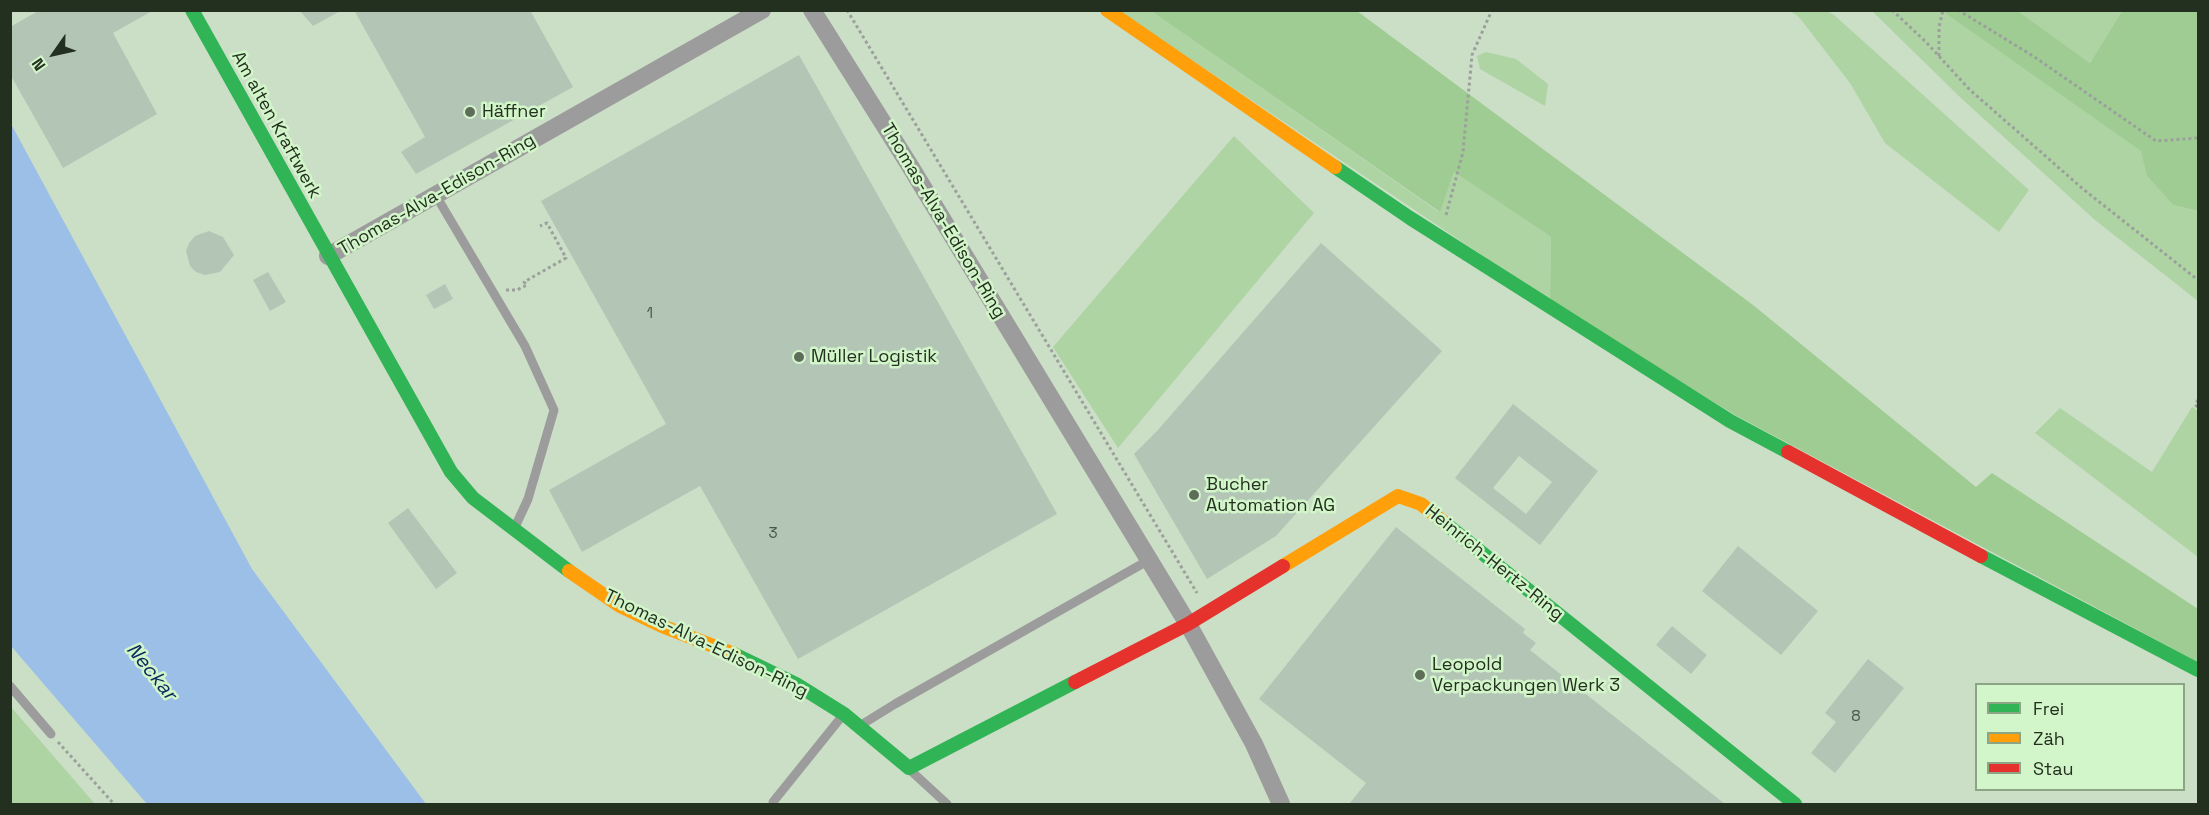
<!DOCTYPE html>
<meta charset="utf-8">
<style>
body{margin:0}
#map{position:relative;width:2209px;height:815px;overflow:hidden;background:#cbdec6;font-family:"Space Grotesk",sans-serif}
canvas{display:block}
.frame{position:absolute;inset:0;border:12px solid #23301f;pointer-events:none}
.legend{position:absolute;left:1975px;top:683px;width:210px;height:108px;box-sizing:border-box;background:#d2f5c9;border:2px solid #8ca685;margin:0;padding:8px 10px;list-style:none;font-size:18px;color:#23301f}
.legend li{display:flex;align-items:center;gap:12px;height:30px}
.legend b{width:30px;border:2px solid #8ca685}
.north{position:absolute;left:24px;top:24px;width:60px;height:60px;-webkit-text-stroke:4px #d2f5c9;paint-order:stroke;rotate:236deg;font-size:16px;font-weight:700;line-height:24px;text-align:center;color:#23301f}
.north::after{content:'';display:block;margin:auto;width:21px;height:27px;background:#23301f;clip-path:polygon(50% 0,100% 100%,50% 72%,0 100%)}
</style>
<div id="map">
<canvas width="2209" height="815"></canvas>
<div class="frame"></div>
<ul class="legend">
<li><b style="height:8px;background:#30b455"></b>Frei</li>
<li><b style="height:8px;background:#ff9f0a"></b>Zäh</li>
<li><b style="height:8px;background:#e5322d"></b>Stau</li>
</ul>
<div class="north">N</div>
</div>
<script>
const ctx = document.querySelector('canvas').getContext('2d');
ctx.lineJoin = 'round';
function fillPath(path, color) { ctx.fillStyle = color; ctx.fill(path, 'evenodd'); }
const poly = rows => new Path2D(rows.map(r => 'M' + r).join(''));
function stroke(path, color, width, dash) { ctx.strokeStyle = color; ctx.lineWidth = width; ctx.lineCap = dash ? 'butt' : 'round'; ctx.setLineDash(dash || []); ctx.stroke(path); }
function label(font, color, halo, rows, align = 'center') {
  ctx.font = font + ' "Space Grotesk",sans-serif'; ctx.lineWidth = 5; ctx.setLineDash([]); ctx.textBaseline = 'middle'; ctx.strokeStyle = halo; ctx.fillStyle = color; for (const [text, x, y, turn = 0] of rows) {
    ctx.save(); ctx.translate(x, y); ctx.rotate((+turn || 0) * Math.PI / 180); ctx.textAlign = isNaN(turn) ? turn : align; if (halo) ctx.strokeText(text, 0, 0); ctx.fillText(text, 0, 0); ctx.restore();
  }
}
fillPath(poly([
 [1119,11,1151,11,1439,212,1454,172,1551,237,1550,301],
 [1790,11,1827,11,1834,15,2029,190,1999,232,1885,143,1850,83,1799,17],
 [1872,11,1942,11,2142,151,2147,176,2173,205,2198,211,2198,301,2095,220,1962,99],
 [2018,11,2122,11,2090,63],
 [1486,52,1516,59,1548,84,1545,106,1480,69,1477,56],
 [1234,136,1314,213,1118,448,1053,347],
 [2192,407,2198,411,2198,557,2035,433,2060,408,2152,472],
 [10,707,11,707,95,804,11,804]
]), '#aed4a4');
fillPath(poly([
 [1151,11,1357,11,1753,305,1976,487,1992,473,2198,609,2198,662,1735,415,1550,301,1551,237,1454,172,1440,212],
 [1942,11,2018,11,2090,63,2122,11,2198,11,2198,211,2173,205,2147,176,2141,151]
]), '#9fcc93');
fillPath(poly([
 [10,122,252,569,426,804,147,804,11,646]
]), '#9cbfe7');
fillPath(poly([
 [40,10,154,10,113,33,157,114,63,168,10,74,10,27],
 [299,10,342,10,313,26],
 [354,10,530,10,573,87,416,174,401,152,425,137],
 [799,55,1057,514,798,659,700,486,582,552,549,490,666,424,541,201],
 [209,231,223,237,234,255,220,272,205,275,196,272,190,266,186,251,189,243,195,236],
 [1321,243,1442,351,1276,536,1207,579,1134,454,1157,431],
 [268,272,286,302,270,311,253,280],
 [445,284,453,299,434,309,426,295],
 [1513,404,1598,471,1540,545,1455,478],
 [1519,456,1552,482,1526,514,1493,488],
 [408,508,457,573,436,589,388,523],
 [1396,527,1525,629,1523,633,1536,643,1530,650,1725,804,1349,804,1366,783,1259,699],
 [1738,546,1818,611,1781,655,1702,591],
 [1672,626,1707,655,1691,674,1656,645],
 [1868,659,1904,688,1835,773,1811,753,1836,722,1825,713]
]), '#b3c6b6');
stroke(poly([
 [847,10,1197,593],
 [1892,10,1926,42,1969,89,2083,189,2198,280],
 [1958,10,2033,56,2156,141,2198,138],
 [1939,56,1939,27,1943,10],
 [1446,215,1463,152,1472,55,1492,10],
 [506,290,517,290,527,285,524,282,566,258,547,223,540,226],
 [2198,400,2195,405,2198,407],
 [58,742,114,804]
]), '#9ca09c', 3, [3, 3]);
stroke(poly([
 [435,194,525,346,554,410,528,499,515,527],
 [10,686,51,734],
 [861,725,895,704,1149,560],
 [910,770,947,804],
 [773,802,843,715]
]), '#9d9c9d', 9);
stroke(poly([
 [812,10,910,166,1188,624,1254,744,1281,804],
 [328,256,762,10]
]), '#9d9c9d', 18);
stroke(poly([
 [192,10,451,472,473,498,569,571],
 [1335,167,1410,218,1730,421,1788,452],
 [1446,524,1795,804],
 [1981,556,2198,670],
 [734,654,796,684,844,714,909,768,1075,682]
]), '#30b455', 14);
stroke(poly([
 [1107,10,1335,167],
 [1283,566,1398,496,1421,504,1446,524],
 [569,571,620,606,662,626,734,654]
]), '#ff9f0a', 14);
stroke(poly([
 [1788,452,1981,556],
 [1075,682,1188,624,1283,566]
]), '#e5322d', 14);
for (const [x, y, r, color] of [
 [470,112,6,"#5e6d59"],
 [799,357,6,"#5e6d59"],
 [1194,495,6,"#5e6d59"],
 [1420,675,6,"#5e6d59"]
]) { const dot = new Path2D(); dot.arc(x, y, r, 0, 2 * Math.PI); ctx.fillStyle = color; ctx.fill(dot); stroke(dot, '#d2f5c9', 2); }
label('15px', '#475645', null, [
 ["1",650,314],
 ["3",773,534],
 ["8",1856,717]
]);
label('18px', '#23301f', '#d2f5c9', [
 ["Häffner",482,112],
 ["Müller Logistik",811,357],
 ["Bucher",1206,485],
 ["Automation AG",1206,506],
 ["Leopold",1432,665],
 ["Verpackungen Werk 3",1432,686]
], 'left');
label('18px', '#23301f', '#d2f5c9', [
 ["Am alten Kraftwerk",276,125,61],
 ["Thomas-Alva-Edison-Ring",437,195,-30],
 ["Thomas-Alva-Edison-Ring",943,221,59],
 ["Heinrich-Hertz-Ring",1494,563,39],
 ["Thomas-Alva-Edison-Ring",706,644,26]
]);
label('italic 20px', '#0a2a5d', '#d2f5c9', [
 ["Neckar",151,672,51]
]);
</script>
